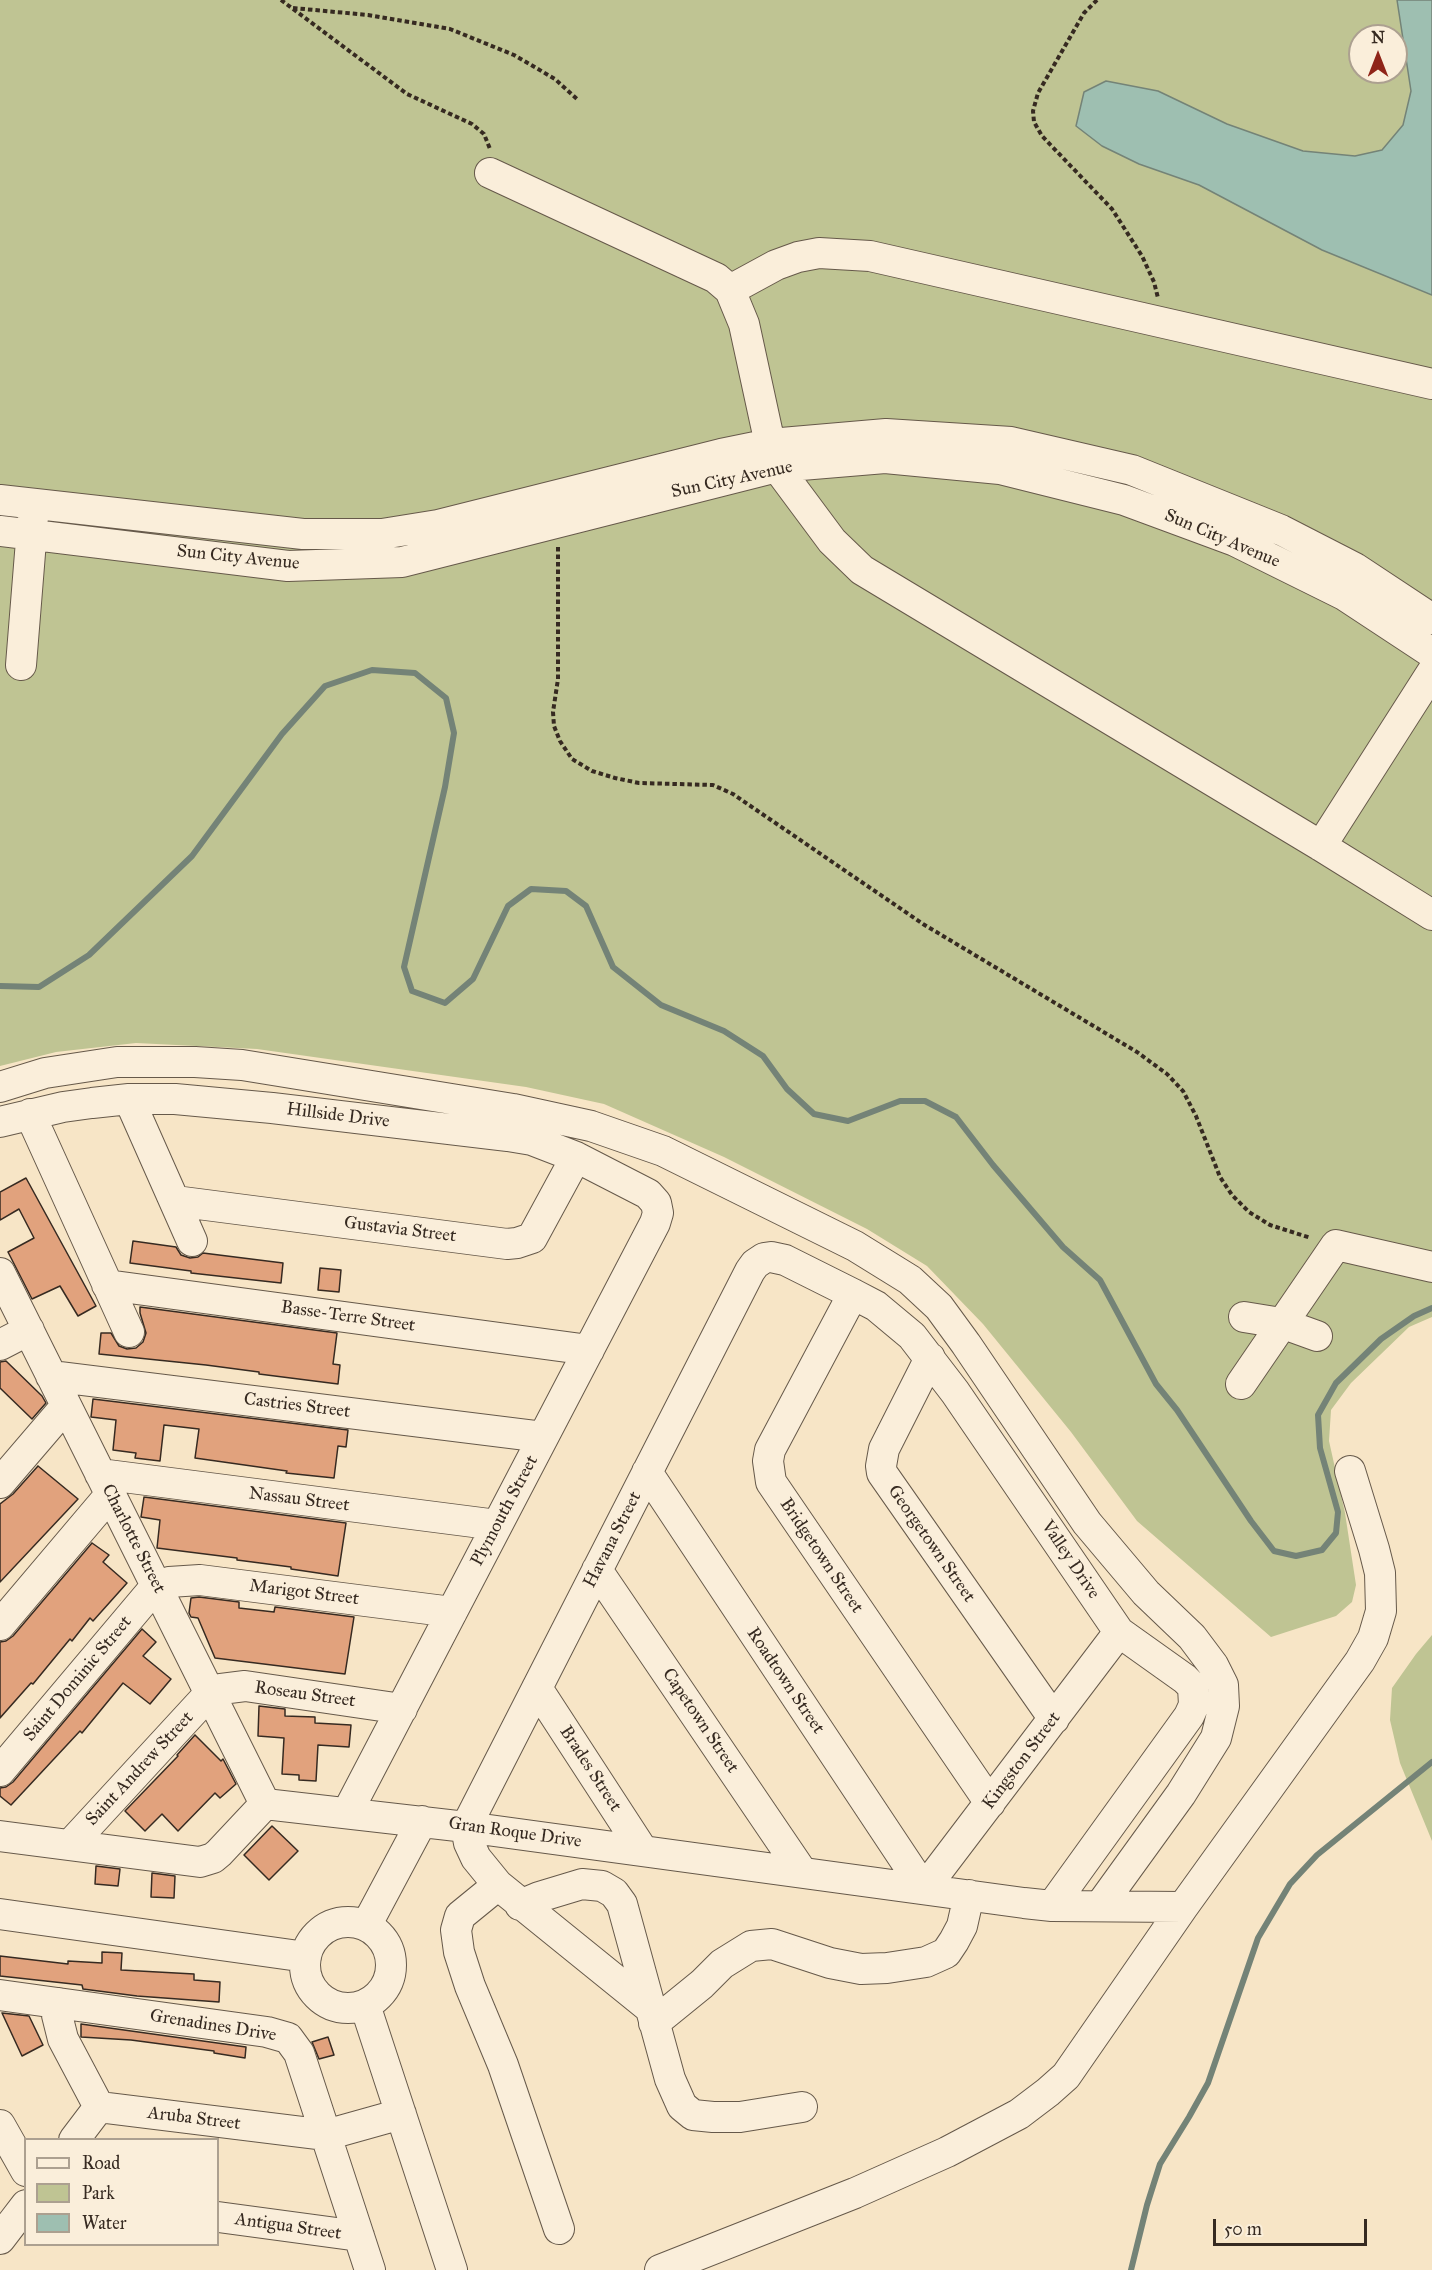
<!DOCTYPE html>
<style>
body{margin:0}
#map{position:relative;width:1432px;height:2270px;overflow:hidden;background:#f7e5c6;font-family:"IM FELL Great Primer",serif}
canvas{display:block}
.legend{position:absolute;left:24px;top:2138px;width:195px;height:108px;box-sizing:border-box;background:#faeeda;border:2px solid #aca090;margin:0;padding:8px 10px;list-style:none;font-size:18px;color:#362a21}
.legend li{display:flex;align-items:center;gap:12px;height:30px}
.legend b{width:30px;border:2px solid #aca090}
.north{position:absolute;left:1348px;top:24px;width:60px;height:60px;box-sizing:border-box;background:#faeeda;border:2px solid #aca090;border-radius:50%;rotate:0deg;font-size:16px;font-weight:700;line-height:24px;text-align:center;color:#362a21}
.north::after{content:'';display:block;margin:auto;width:21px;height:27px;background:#8f2418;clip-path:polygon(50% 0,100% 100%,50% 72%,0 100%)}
.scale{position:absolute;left:1213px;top:2219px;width:154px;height:27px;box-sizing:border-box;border:3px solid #362a21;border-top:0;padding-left:8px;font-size:18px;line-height:21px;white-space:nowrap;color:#362a21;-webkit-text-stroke:4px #faeeda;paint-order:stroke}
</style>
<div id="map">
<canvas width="1432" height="2270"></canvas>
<ul class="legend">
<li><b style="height:8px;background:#faeeda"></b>Road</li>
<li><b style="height:16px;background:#bfc493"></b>Park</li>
<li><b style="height:16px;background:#9ebfb1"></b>Water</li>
</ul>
<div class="north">N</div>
<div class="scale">50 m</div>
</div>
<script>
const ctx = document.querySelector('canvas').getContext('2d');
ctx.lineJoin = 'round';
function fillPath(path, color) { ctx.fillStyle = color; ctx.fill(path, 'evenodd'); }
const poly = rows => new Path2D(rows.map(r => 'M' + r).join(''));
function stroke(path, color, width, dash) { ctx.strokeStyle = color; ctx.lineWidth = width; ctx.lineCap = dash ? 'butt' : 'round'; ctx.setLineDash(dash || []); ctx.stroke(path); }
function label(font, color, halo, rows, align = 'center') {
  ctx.font = font + ' "IM FELL Great Primer",serif'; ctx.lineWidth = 5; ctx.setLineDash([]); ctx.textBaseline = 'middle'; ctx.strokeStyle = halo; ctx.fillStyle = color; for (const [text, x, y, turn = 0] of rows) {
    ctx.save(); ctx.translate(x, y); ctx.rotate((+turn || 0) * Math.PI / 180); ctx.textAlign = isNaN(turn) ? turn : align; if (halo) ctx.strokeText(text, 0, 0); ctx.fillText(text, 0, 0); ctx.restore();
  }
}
fillPath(poly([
 [0,0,1432,0,1432,1317,1409,1327,1351,1383,1331,1410,1329,1441,1345,1513,1356,1585,1352,1602,1336,1616,1271,1637,1137,1521,1071,1432,983,1324,927,1266,867,1229,724,1157,604,1104,526,1087,257,1049,136,1043,56,1052,0,1066],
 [1360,36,1396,36,1396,72,1360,72],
 [1432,1635,1432,1841,1400,1763,1390,1720,1392,1688,1416,1654]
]), '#bfc493');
const water = poly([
 [1397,0,1432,0,1432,295,1322,250,1199,185,1139,164,1102,146,1076,126,1084,92,1106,81,1158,91,1227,124,1303,151,1355,156,1382,150,1403,125,1411,91,1397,0]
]);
fillPath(water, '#9ebfb1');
stroke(water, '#748377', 1.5);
stroke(poly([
 [0,986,39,987,89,955,192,856,282,734,325,686,372,670,415,673,446,698,454,733,445,787,404,967,412,991,445,1003,473,979,508,906,531,889,566,891,586,906,613,967,661,1005,724,1031,763,1056,787,1089,814,1114,848,1121,900,1101,925,1101,956,1117,993,1165,1063,1247,1100,1280,1156,1384,1177,1410,1251,1521,1274,1551,1296,1556,1322,1550,1336,1533,1338,1512,1320,1448,1318,1415,1336,1383,1381,1339,1414,1316,1432,1308],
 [1131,2270,1147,2205,1160,2164,1189,2117,1208,2083,1258,1938,1290,1884,1317,1855,1432,1762]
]), '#748377', 6);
const building = poly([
 [26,1178,96,1306,78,1316,60,1286,32,1299,8,1252,34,1238,19,1209,0,1220,0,1192,26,1178],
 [133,1241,176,1247,181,1255,190,1258,198,1257,203,1253,283,1263,281,1283,191,1273,191,1271,130,1263,133,1241],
 [320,1268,341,1270,339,1292,318,1290,320,1268],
 [140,1307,337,1333,333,1364,340,1365,338,1384,259,1374,259,1372,206,1365,99,1354,101,1333,111,1333,119,1346,127,1349,136,1348,143,1342,146,1333,140,1313,140,1307],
 [6,1361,42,1396,46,1403,32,1419,0,1388,0,1362,6,1361],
 [93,1399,348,1430,346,1447,338,1446,334,1478,305,1475,286,1473,287,1471,195,1458,199,1429,164,1425,160,1461,135,1458,136,1453,113,1450,116,1420,91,1417,93,1399],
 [38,1466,78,1499,0,1582,0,1504,13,1494,38,1466],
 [144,1497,346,1523,338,1576,291,1569,291,1567,237,1560,237,1558,157,1548,160,1520,141,1517,144,1497],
 [92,1543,109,1555,103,1562,127,1583,93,1621,90,1618,72,1641,70,1639,33,1684,31,1683,0,1718,0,1642,6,1641,13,1636,92,1543],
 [199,1597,239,1602,239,1608,274,1612,275,1607,354,1617,345,1674,215,1658,198,1618,191,1617,189,1613,191,1598,199,1597],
 [142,1629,156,1642,143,1656,171,1679,150,1704,123,1683,82,1733,80,1731,11,1805,0,1796,0,1788,6,1787,13,1782,142,1629],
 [259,1706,285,1709,285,1716,315,1717,315,1723,351,1725,349,1747,318,1745,316,1781,299,1780,299,1775,282,1774,284,1738,258,1736,259,1706],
 [195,1735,221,1761,223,1759,236,1784,220,1798,215,1793,178,1831,162,1814,145,1831,125,1811,178,1756,177,1755,195,1735],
 [272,1826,298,1851,269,1880,244,1855,272,1826],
 [96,1866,120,1869,118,1886,95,1884,96,1866],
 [152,1873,175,1876,174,1898,151,1897,152,1873],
 [102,1952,122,1953,121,1970,194,1974,194,1980,220,1982,219,2002,137,1996,83,1989,82,1985,0,1976,0,1956,68,1964,68,1961,102,1963,102,1952],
 [2,2013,29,2016,43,2045,22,2056,2,2013],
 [81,2024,246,2047,245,2058,214,2053,214,2051,131,2040,81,2037,81,2024],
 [328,2037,334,2055,319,2059,312,2042,328,2037]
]);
fillPath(building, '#e1a27d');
stroke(building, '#362a21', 1.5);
const minor = poly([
 [490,173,716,278,730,290,744,324,770,444,777,467,832,541,862,570,1321,846,1432,915],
 [730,290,776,265,798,257,819,253,870,256,1432,384],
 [0,500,303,534,382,534,438,525,721,454,770,444,886,434,1011,442,1132,470,1281,530,1355,568,1432,619],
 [0,531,288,566,402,562,777,467,885,458,1000,469,1124,500,1235,541,1344,595,1432,653],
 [21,665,33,516],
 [1321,846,1432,672],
 [0,1087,45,1073,117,1062,195,1062,242,1065,513,1109,591,1126,663,1151,855,1246,910,1280,939,1307,966,1344,1087,1523,1146,1593,1192,1637,1213,1665,1223,1685,1224,1706,1216,1738,1181,1794,1100,1906],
 [129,1099,192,1241],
 [30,1114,129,1332],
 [0,1122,63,1107,92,1103,129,1099,175,1099,272,1108,508,1136,532,1140,576,1157,648,1194,656,1203,658,1213,655,1223,347,1813],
 [175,1201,507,1244,517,1243,532,1238,576,1157],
 [0,1273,265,1804],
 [107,1285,589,1350],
 [853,1294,770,1450,768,1461,771,1482,990,1803],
 [1244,1317,1281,1323,1317,1336],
 [0,1345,29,1330],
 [930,1358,884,1449,881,1466,882,1473,1054,1719],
 [51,1376,543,1437],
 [1241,1384,1336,1245,1432,1267],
 [647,1472,924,1889,1119,1632],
 [100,1474,497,1525],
 [0,1483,66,1406],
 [597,1570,802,1872],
 [0,1625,110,1495],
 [537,1688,643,1851],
 [0,1771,156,1586,169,1582,200,1580,452,1612],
 [265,1804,466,1827,1024,1903,1052,1906,1183,1907],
 [0,1836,200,1862,213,1858,219,1853,265,1804],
 [70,1845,210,1693,221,1689,245,1686,402,1709],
 [498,1885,460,1916,456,1930,459,1952,470,1986,503,2065,559,2229],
 [520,1905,539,1897,582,1884,602,1886,614,1893,622,1904,670,2079,682,2106,693,2115,713,2117,740,2117,802,2107],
 [0,1914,306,1957],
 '305 1965a43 43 0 1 1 86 0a43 43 0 1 1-86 0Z',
 [366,1926,422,1821],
 [0,1995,267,2032,288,2038,299,2053,370,2270],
 [58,2003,57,2015,63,2039,99,2107],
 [365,2005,452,2270],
 [650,2008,498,1885,476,1858,469,1843,466,1827,750,1271,755,1264,764,1258,771,1257,785,1260,853,1294,876,1306,912,1336,955,1392,1119,1632,1185,1679,1193,1687,1194,1705,1189,1716,1052,1906],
 [654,2023,702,1984,722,1964,751,1946,772,1944,830,1963,861,1969,887,1968,926,1962,946,1953,954,1941,962,1926,969,1895],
 [99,2107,326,2135,401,2114],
 [0,2125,26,2171],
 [74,2140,99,2107],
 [218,2217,359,2236],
 [0,2239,26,2205],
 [660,2270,855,2193,947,2152,1019,2114,1048,2092,1066,2076,1183,1907,1360,1661,1373,1638,1381,1611,1380,1573,1374,1549,1350,1471]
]);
stroke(minor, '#66594a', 32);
stroke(poly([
 [281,0,407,94,472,124,484,134,490,149],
 [1097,0,1084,13,1038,93,1033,111,1034,122,1042,136,1112,209,1142,256,1154,282,1158,298],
 [293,8,368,15,450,29,514,55,555,79,578,100],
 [558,547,558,679,553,712,554,726,560,741,572,759,592,771,615,778,639,783,713,785,733,794,923,924,1137,1052,1167,1074,1183,1091,1196,1116,1220,1177,1232,1195,1249,1212,1270,1225,1311,1238]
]), '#362a21', 4, [4.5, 3]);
stroke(minor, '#faeeda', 30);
label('18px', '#362a21', '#faeeda', [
 ["Sun City Avenue",732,480,-12],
 ["Sun City Avenue",1222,539,23],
 ["Sun City Avenue",238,558,6],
 ["Hillside Drive",338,1116,7],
 ["Gustavia Street",400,1230,7],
 ["Basse-Terre Street",348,1317,8],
 ["Castries Street",297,1406,7],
 ["Nassau Street",299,1500,7],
 ["Plymouth Street",505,1511,-62],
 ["Charlotte Street",133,1539,63],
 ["Havana Street",613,1540,-63],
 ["Georgetown Street",931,1544,55],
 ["Bridgetown Street",821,1556,56],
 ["Valley Drive",1070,1560,56],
 ["Marigot Street",304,1593,7],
 ["Saint Dominic Street",78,1679,-50],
 ["Roadtown Street",785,1681,56],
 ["Roseau Street",305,1695,8],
 ["Capetown Street",700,1721,56],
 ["Kingston Street",1022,1761,-53],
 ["Saint Andrew Street",140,1769,-47],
 ["Brades Street",590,1769,57],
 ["Gran Roque Drive",515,1833,8],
 ["Grenadines Drive",213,2026,9],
 ["Aruba Street",194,2119,7],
 ["Antigua Street",288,2227,8]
]);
</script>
